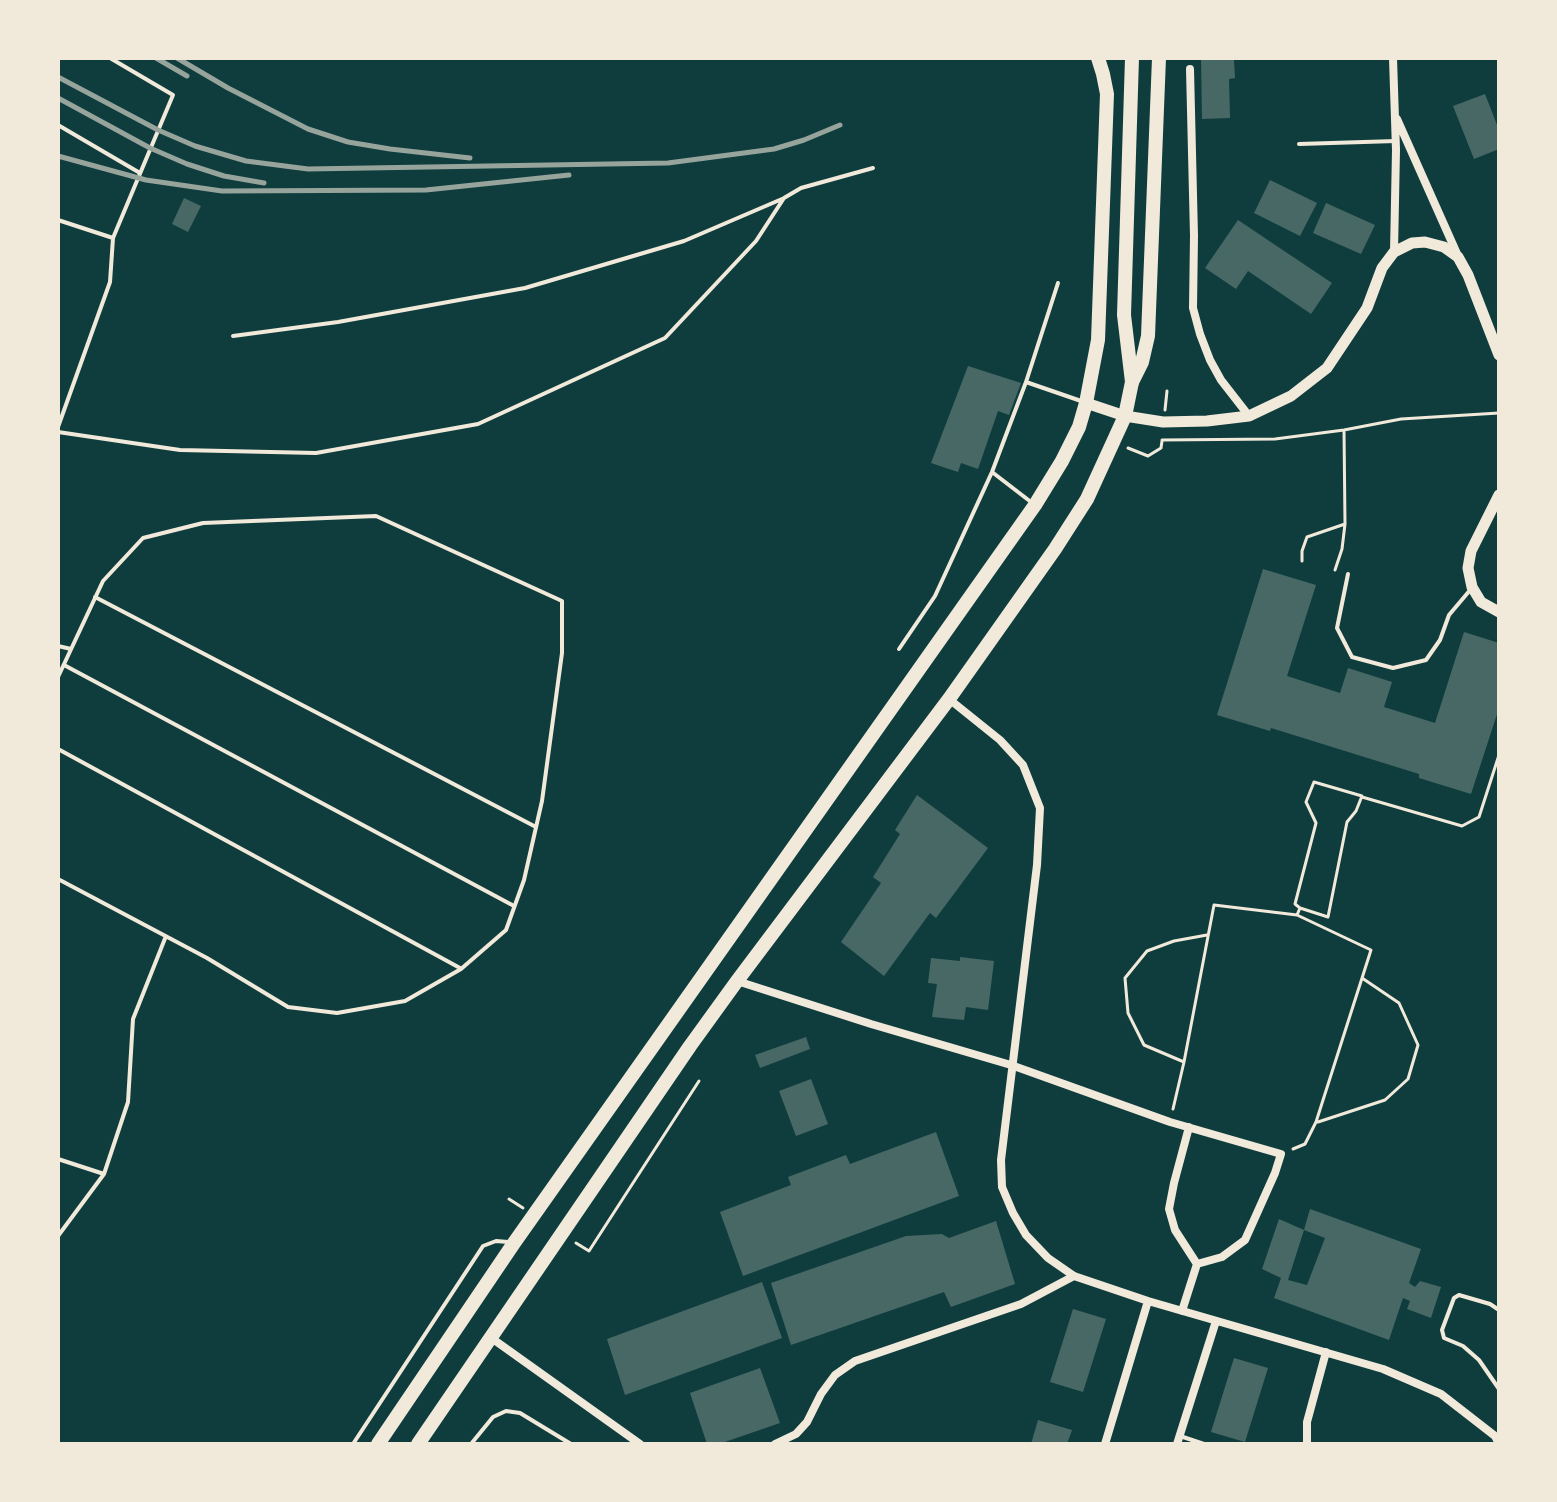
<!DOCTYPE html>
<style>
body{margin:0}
#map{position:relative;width:1557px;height:1502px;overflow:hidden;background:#0f3d3e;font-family:"Archivo Narrow",sans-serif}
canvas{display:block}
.frame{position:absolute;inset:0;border:60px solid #f1e9da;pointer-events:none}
</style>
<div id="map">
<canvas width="1557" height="1502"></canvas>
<div class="frame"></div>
</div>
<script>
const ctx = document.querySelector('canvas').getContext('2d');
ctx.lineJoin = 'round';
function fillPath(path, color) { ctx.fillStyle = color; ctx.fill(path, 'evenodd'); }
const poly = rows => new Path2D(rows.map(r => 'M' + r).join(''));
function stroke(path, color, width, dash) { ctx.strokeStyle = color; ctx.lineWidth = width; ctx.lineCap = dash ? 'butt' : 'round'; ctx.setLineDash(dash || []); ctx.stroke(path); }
fillPath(poly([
 [1201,58,1228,58,1228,60,1234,60,1235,78,1229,79,1230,118,1202,119],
 [1485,94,1499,130,1499,149,1474,159,1453,106],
 [1270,180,1317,203,1300,236,1254,213],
 [184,198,201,206,188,232,172,224],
 [1326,203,1375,225,1361,254,1313,233],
 [1238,220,1332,283,1311,314,1248,271,1236,289,1205,268],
 [968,366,1021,383,1009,415,998,411,978,469,961,463,958,472,931,463],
 [1263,569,1316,585,1287,676,1340,693,1348,668,1392,682,1384,707,1435,723,1464,632,1499,643,1499,708,1471,794,1419,778,1419,774,1271,728,1270,731,1217,715],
 [917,795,988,848,936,918,930,913,884,976,841,942,881,883,873,877,900,834,895,830],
 [960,957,994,961,988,1010,966,1007,964,1020,932,1017,937,984,928,983,931,958,960,961],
 [806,1037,810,1049,760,1068,755,1055],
 [811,1079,828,1124,796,1136,779,1091],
 [936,1132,959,1196,743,1276,720,1212,791,1185,788,1177,846,1155,850,1164],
 [1310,1209,1421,1249,1409,1283,1415,1287,1420,1281,1441,1287,1431,1318,1407,1309,1410,1301,1403,1298,1389,1340,1274,1298,1281,1278,1262,1269,1279,1219,1304,1230,1288,1280,1307,1285,1325,1238,1304,1230],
 [996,1221,1015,1284,951,1307,944,1292,791,1345,771,1283,906,1236,942,1234,949,1238],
 [762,1282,782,1338,625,1395,607,1339],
 [1073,1309,1106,1319,1083,1392,1050,1382],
 [1234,1358,1268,1368,1245,1442,1211,1432],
 [760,1368,780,1423,719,1444,707,1444,690,1393],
 [1038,1420,1072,1430,1067,1444,1031,1444]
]), '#486865');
stroke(poly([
 [1165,410,1167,391],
 [1162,440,1275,439,1344,430,1401,419,1499,413],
 [1128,448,1148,456,1161,448,1162,441],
 [1302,561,1302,551,1307,537,1345,524],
 [1335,570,1342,549,1345,524,1344,430],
 [1314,782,1362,796,1356,811,1347,822,1328,917,1300,908,1295,904,1316,823,1306,802,1314,782],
 [1362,797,1462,826,1479,817,1499,755],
 [1184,1062,1144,1045,1128,1013,1125,978,1147,951,1174,941,1207,935],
 [1173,1109,1184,1062,1214,905,1297,915],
 [1318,1122,1385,1100,1408,1079,1418,1045,1399,1003,1362,978],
 [1293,1149,1305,1144,1316,1122,1371,950,1297,915,1300,908],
 [509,1199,523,1208],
 [576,1243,589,1251,699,1081]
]), '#f1e9da', 3);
stroke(poly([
 [58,125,140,173],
 [1299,144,1396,141],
 [58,220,113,238],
 [233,336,338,322,525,288,684,241,782,199],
 [1026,382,1084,402],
 [58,427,110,282,113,238,173,95,110,58],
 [58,432,180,450,316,453,478,424,665,338,756,241,784,198,801,188,873,168],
 [992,472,1031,502],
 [1348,574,1337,628,1352,657,1393,668,1426,660,1440,640,1449,615,1471,589],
 [95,597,536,827],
 [58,646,71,649],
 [899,649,935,596,992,472,1026,382,1058,283],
 [64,665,514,906],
 [58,677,103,581,143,538,203,523,376,516,562,601,562,653,542,801,524,880,506,930,461,969,405,1001,337,1013,288,1007,207,958,58,879],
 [58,749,460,968],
 [58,1159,104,1174],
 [58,1236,104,1174,128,1102,133,1019,166,936],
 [1499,1310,1490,1304,1459,1295,1454,1298,1442,1330,1444,1338,1463,1346,1479,1360,1499,1389],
 [1180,1436,1204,1444],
 [353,1444,483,1246,496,1241,508,1242],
 [471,1444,493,1417,506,1411,520,1413,571,1444]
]), '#f1e9da', 4);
stroke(poly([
 [1393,58,1396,150,1394,252],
 [1190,69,1194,236,1193,308,1200,334,1210,360,1221,380,1249,416],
 [1397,119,1458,256],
 [949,699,1000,740,1023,765,1040,808,1037,865,1001,1160,1002,1187,1013,1213,1026,1235,1048,1258,1074,1276,1148,1301,1383,1369,1441,1394,1495,1436,1499,1444],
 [737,981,871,1024,1011,1065,1170,1122,1281,1154,1275,1173,1245,1240,1222,1257,1197,1264],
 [1189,1127,1174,1183,1169,1209,1175,1230,1197,1264],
 [1182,1311,1197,1264],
 [490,1337,640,1444],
 [775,1444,796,1434,807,1422,821,1394,835,1375,855,1361,1021,1304,1074,1276],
 [1105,1444,1148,1301],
 [1177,1444,1216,1321],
 [1307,1444,1307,1422,1326,1352]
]), '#f1e9da', 8);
stroke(poly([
 [1086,403,1125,416,1163,422,1207,421,1249,416,1291,396,1327,368,1367,308,1382,268,1394,252,1412,243,1425,242,1444,247,1458,257,1468,275,1499,355],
 [1499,495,1471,551,1468,568,1472,587,1481,602,1499,612]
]), '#f1e9da', 11);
stroke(poly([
 [378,1444,514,1243,1035,505,1062,461,1079,427,1086,403,1098,340,1107,94,1103,74,1098,58],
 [418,1444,690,1046,737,981,949,699,1055,549,1087,499,1125,416,1132,382,1124,315,1132,58]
]), '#f1e9da', 14);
stroke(poly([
 [1132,382,1142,362,1148,336,1159,58]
]), '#f1e9da', 14);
stroke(poly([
 [156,58,187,76],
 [177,58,228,88,308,129,348,142,390,149,470,158],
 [58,77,158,130,195,146,246,161,308,169,668,163,774,149,804,140,840,125],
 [58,98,150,148,187,164,224,176,264,183],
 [58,156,146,180,222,191,426,190,569,175]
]), '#97a49c', 5);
</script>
